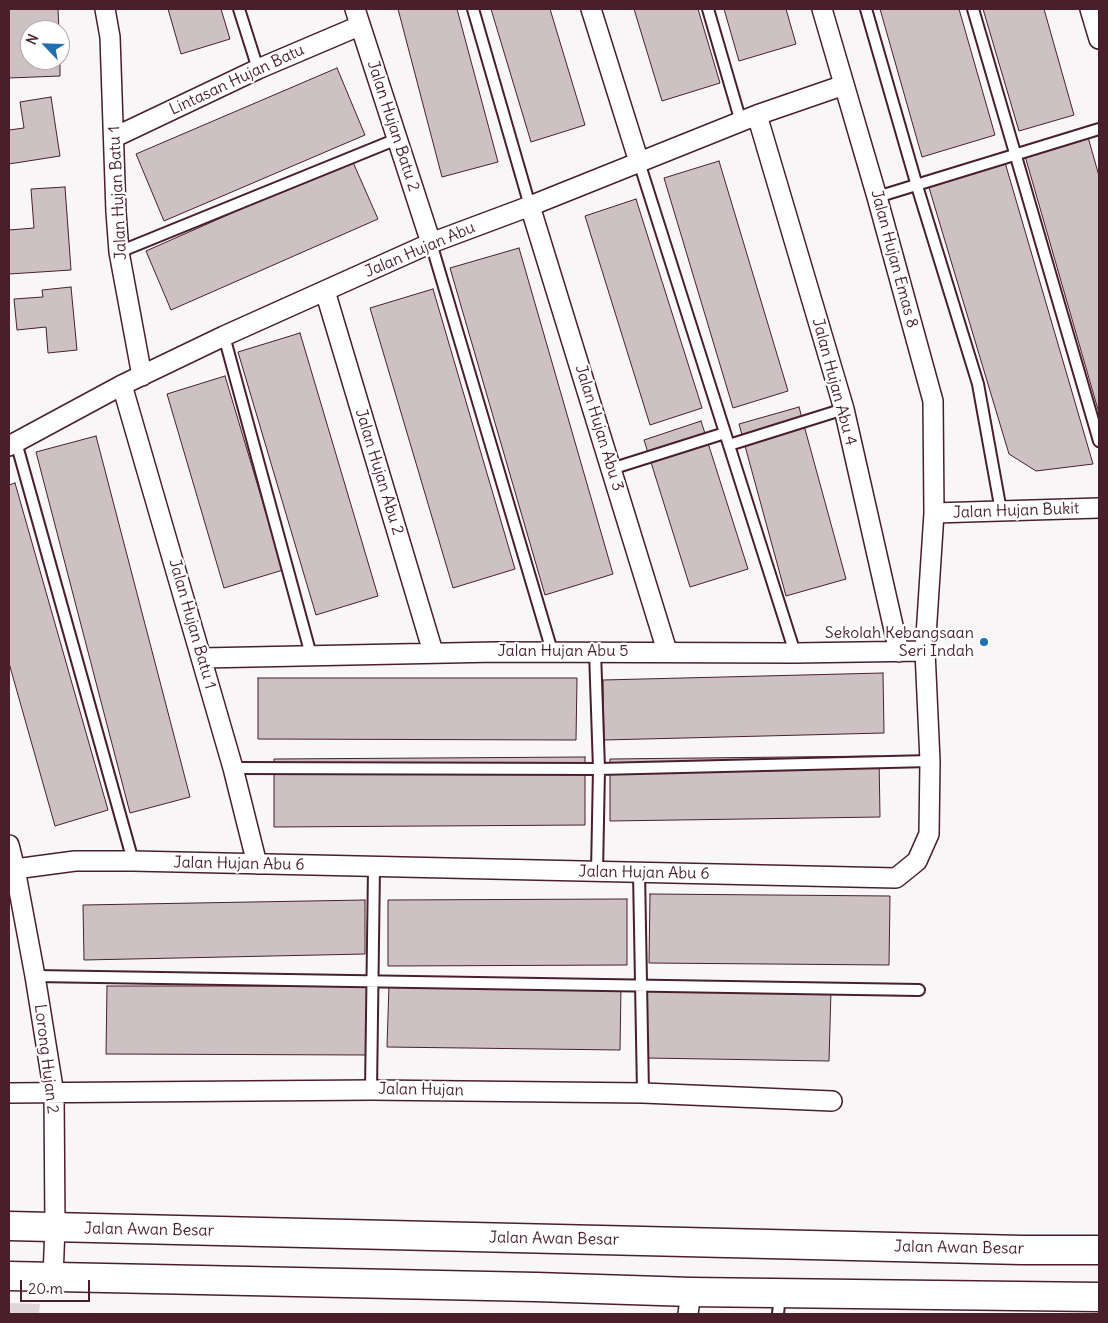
<!DOCTYPE html>
<style>
body{margin:0}
#map{position:relative;width:1108px;height:1323px;overflow:hidden;background:#f8f6f7;font-family:Delius,sans-serif}
canvas{display:block}
.frame{position:absolute;inset:0;border:10px solid #4a1f2b;pointer-events:none}
.north{position:absolute;left:20px;top:20px;width:50px;height:50px;box-sizing:border-box;background:#fff;border:1px solid #b7a5aa;border-radius:50%;rotate:294deg;font-size:14px;font-weight:700;line-height:20px;text-align:center;color:#4a1f2b}
.north::after{content:'';display:block;margin:auto;width:18px;height:22px;background:#1f6fb2;clip-path:polygon(50% 0,100% 100%,50% 72%,0 100%)}
.scale{position:absolute;left:20px;top:1280px;width:70px;height:22px;box-sizing:border-box;border:2px solid #4a1f2b;border-top:0;padding-left:6px;font-size:15px;line-height:18px;white-space:nowrap;color:#4a1f2b;-webkit-text-stroke:4px #fff;paint-order:stroke}
</style>
<div id="map">
<canvas width="1108" height="1323"></canvas>
<div class="frame"></div>
<div class="north">N</div>
<div class="scale">20 m</div>
</div>
<script>
const ctx = document.querySelector('canvas').getContext('2d');
ctx.lineJoin = 'round';
function fillPath(path, color) { ctx.fillStyle = color; ctx.fill(path, 'evenodd'); }
const poly = rows => new Path2D(rows.map(r => 'M' + r).join(''));
function stroke(path, color, width, dash) { ctx.strokeStyle = color; ctx.lineWidth = width; ctx.lineCap = dash ? 'butt' : 'round'; ctx.setLineDash(dash || []); ctx.stroke(path); }
function label(font, color, halo, rows, align = 'center') {
  ctx.font = font + ' Delius,sans-serif'; ctx.lineWidth = 4.5; ctx.setLineDash([]); ctx.textBaseline = 'middle'; ctx.strokeStyle = halo; ctx.fillStyle = color; for (const [text, x, y, turn = 0] of rows) {
    ctx.save(); ctx.translate(x, y); ctx.rotate((+turn || 0) * Math.PI / 180); ctx.textAlign = isNaN(turn) ? turn : align; if (halo) ctx.strokeText(text, 0, 0); ctx.fillText(text, 0, 0); ctx.restore();
  }
}
fillPath(poly([
 [9,1303,40,1304,39,1314,9,1314]
]), '#ded6d9');
const building = poly([
 [9,9,58,9,59,30,30,30,30,60,60,60,60,76,9,78,9,9],
 [168,9,221,9,230,39,181,54,168,9],
 [398,9,457,9,498,162,442,177,398,9],
 [491,9,550,9,585,125,531,142,491,9],
 [634,9,698,9,720,83,662,101,634,9],
 [724,9,786,9,796,44,739,61,724,9],
 [880,9,959,9,995,135,922,157,880,9],
 [983,9,1044,9,1074,115,1019,131,983,9],
 [337,68,365,135,164,221,136,154,337,68],
 [51,97,60,156,9,164,9,130,24,128,20,102,51,97],
 [1088,137,1099,176,1099,413,1025,156,1088,137],
 [1004,159,1093,464,1036,471,1009,454,927,181,1004,159],
 [352,160,378,219,171,310,146,251,352,160],
 [719,161,788,391,733,408,664,178,719,161],
 [65,187,71,270,9,274,9,230,34,228,31,189,65,187],
 [636,199,702,408,650,425,585,216,636,199],
 [519,248,613,574,545,595,450,268,519,248],
 [71,287,77,350,48,353,46,327,17,330,14,299,43,297,42,290,71,287],
 [433,289,515,569,453,588,370,308,433,289],
 [300,333,378,596,316,615,238,352,300,333],
 [225,376,283,570,224,588,167,394,225,376],
 [799,407,846,579,786,596,739,424,799,407],
 [701,421,748,569,690,587,644,440,701,421],
 [96,436,190,797,130,813,36,452,96,436],
 [15,483,108,810,55,826,9,663,9,485,15,483],
 [883,673,884,733,604,740,603,680,883,673],
 [258,678,577,678,576,740,258,739,258,678],
 [879,756,880,817,610,821,610,759,879,756],
 [585,757,585,825,274,827,274,759,585,757],
 [650,894,890,896,889,965,649,963,650,894],
 [627,899,627,965,388,966,388,900,627,899],
 [365,900,365,954,84,960,83,905,365,900],
 [389,985,621,987,620,1050,387,1047,389,985],
 [107,986,367,986,367,1055,106,1054,107,986],
 [647,987,831,990,829,1061,646,1058,647,987]
]);
fillPath(building, '#cdc1c4');
stroke(building, '#4a1f2b', 1);
const service = poly([
 [239,9,258,69],
 [473,9,530,206],
 [708,9,741,122],
 [866,9,917,186,978,384,1001,511],
 [973,9,1099,441],
 [639,162,795,653],
 [877,197,1099,129],
 [431,243,552,651],
 [119,252,397,139],
 [224,336,311,655],
 [16,442,133,861],
 [729,445,844,409],
 [611,469,725,433],
 [595,651,599,769,597,872],
 [233,768,599,769,930,761],
 [639,872,643,1093],
 [35,976,919,990],
 [371,1090,374,867],
 [778,1314,780,1294]
]);
const minor = poly([
 [105,9,110,37,116,212,119,252,142,376],
 [355,9,431,243],
 [591,9,639,162],
 [1090,9,1099,39],
 [757,115,844,409,899,652],
 [115,137,258,69,359,26],
 [530,206,667,651],
 [325,291,433,652],
 [122,385,233,768,257,864],
 [9,446,122,385,224,336,431,243,530,206,757,115,844,85],
 [934,513,1099,508],
 [202,658,496,652,795,653,925,651],
 [9,845,15,869,35,976,54,1094,55,1227,53,1277],
 [15,869,75,861,133,861,896,878,917,861,929,834,930,761,925,651,934,513,933,401,877,197,822,9],
 [9,1093,371,1090,643,1093,832,1101],
 [688,1314,691,1292]
]);
const secondary = poly([
 [9,1226,1022,1250,1099,1250],
 [9,1276,536,1287,691,1292,1099,1297]
]);
stroke(service, '#4a1f2b', 14);
stroke(minor, '#4a1f2b', 22);
stroke(secondary, '#4a1f2b', 31);
stroke(service, '#fff', 10);
stroke(minor, '#fff', 19);
stroke(secondary, '#fff', 28);
for (const [x, y, r, color] of [
 [984,642,5,"#1f6fb2"]
]) { const dot = new Path2D(); dot.arc(x, y, r, 0, 2 * Math.PI); ctx.fillStyle = color; ctx.fill(dot); stroke(dot, '#fff', 2); }
label('16px', '#4a1f2b', '#fff', [
 ["Lintasan Hujan Batu",237,80,-25],
 ["Jalan Hujan Batu 2",393,126,72],
 ["Jalan Hujan Batu 1",118,193,-93],
 ["Jalan Hujan Abu",420,250,-23],
 ["Jalan Hujan Emas 8",894,259,75],
 ["Jalan Hujan Abu 4",834,382,75],
 ["Jalan Hujan Abu 3",599,428,73],
 ["Jalan Hujan Abu 2",379,472,73],
 ["Jalan Hujan Bukit",1016,511,-2],
 ["Jalan Hujan Batu 1",192,624,74],
 ["Jalan Hujan Abu 5",563,651],
 ["Jalan Hujan Abu 6",239,864,1],
 ["Jalan Hujan Abu 6",644,873,1],
 ["Lorong Hujan 2",46,1059,83],
 ["Jalan Hujan",421,1090,1],
 ["Jalan Awan Besar",149,1230,1],
 ["Jalan Awan Besar",554,1239,1],
 ["Jalan Awan Besar",959,1248,1]
]);
label('16px', '#4a1f2b', '#fff', [
 ["Sekolah Kebangsaan",974,633],
 ["Seri Indah",974,651]
], 'right');
</script>
